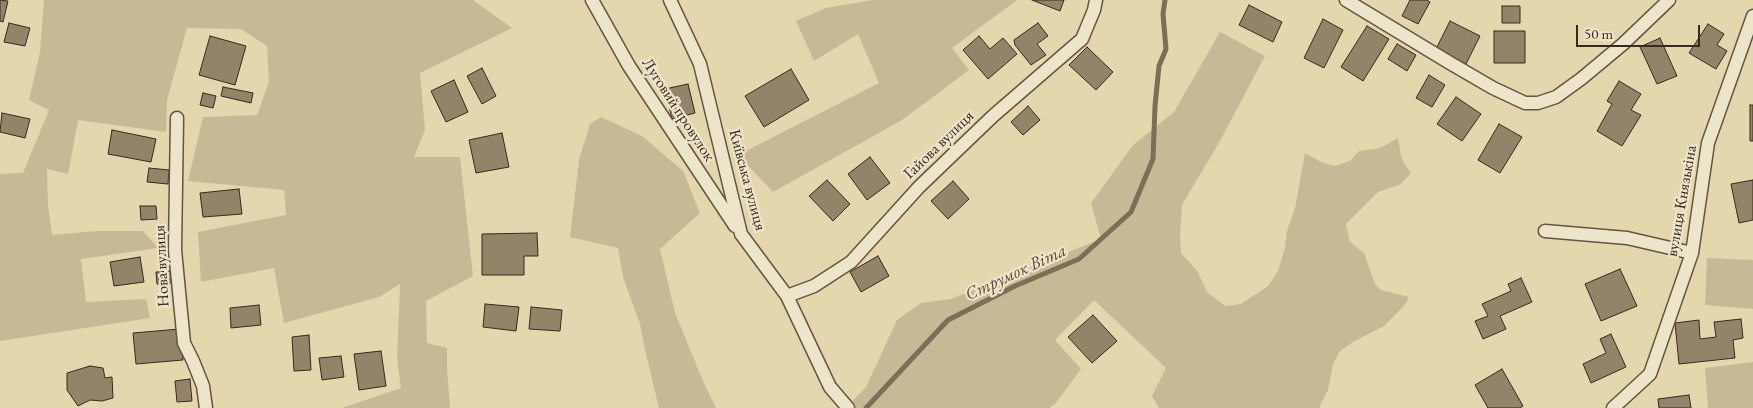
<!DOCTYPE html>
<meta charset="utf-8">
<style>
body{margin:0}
#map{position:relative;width:1753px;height:408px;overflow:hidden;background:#e4d7ad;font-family:"EB Garamond",serif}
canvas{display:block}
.scale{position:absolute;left:1576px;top:25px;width:124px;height:22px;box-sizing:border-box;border:2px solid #39281f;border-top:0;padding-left:6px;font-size:15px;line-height:18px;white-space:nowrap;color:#39281f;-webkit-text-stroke:4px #ede5ca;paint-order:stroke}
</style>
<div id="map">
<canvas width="1753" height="408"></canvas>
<div class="scale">50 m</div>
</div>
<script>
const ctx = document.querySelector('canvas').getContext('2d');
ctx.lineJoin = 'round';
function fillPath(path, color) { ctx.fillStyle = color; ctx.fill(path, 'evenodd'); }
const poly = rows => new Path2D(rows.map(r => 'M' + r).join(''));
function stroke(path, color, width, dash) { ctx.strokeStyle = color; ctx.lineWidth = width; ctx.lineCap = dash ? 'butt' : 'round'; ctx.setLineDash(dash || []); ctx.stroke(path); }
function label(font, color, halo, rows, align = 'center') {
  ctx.font = font + ' "EB Garamond",serif'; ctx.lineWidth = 4.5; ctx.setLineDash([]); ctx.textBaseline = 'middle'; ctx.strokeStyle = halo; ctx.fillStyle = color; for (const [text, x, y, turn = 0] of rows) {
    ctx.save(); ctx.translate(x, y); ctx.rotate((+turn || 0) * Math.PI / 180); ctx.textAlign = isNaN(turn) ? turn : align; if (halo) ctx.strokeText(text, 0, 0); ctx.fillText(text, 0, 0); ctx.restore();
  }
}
fillPath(poly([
 [44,0,473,0,512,28,420,73,425,130,414,157,460,157,473,276,426,301,427,343,447,348,447,369,450,408,342,408,401,388,397,358,400,284,379,297,284,323,274,268,201,282,198,232,286,215,284,190,188,181,203,117,257,115,269,82,267,46,241,29,187,28,167,100,166,132,78,120,68,174,47,169,48,206,52,235,97,231,143,231,158,248,81,259,86,302,146,299,150,318,0,341,0,174,23,173,49,110,29,100,40,52],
 [873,0,1017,0,952,48,969,70,902,120,773,192,738,155,879,83,858,34,814,61,796,21,826,8],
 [1220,32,1265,56,1220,141,1182,205,1180,236,1181,253,1198,272,1207,292,1225,306,1241,304,1268,286,1278,271,1285,248,1287,231,1295,208,1305,153,1321,162,1335,166,1350,161,1359,151,1380,148,1398,138,1401,156,1405,165,1411,173,1401,184,1378,192,1346,224,1350,242,1364,253,1375,284,1381,290,1409,297,1407,301,1403,307,1384,326,1353,342,1340,351,1333,364,1328,390,1319,408,1159,408,1152,396,1166,368,1094,300,1055,340,1081,369,1055,404,1049,408,846,408,866,387,897,320,921,303,951,299,1101,239,1091,203,1133,145,1174,112],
 [601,117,642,136,683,171,700,213,660,249,675,313,703,381,716,408,659,408,645,350,640,324,623,277,618,248,570,237,579,160,590,124],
 [1707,258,1753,260,1753,309,1705,305],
 [1753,362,1753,408,1708,408,1705,368]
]), '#c7b995');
stroke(poly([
 [866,408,948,320,1015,286,1079,259,1131,212,1153,159,1155,106,1159,66,1166,49,1163,14,1165,0]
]), '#7d6e57', 5);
const building = poly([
 [0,0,8,1,3,22,0,21,0,0],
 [1032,0,1064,0,1060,11,1032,0],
 [1410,0,1427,0,1430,2,1418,24,1402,16,1410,0],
 [1249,5,1282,22,1273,42,1239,25,1249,5],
 [1502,6,1520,6,1520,23,1502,23,1502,6],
 [1323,19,1343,30,1324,68,1304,58,1323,19],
 [1450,21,1480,36,1466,64,1436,49,1450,21],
 [9,23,30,28,25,46,4,42,9,23],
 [1038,23,1048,36,1037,44,1046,55,1031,65,1015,45,1014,40,1038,23],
 [1708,24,1724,34,1717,45,1727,51,1716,69,1689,53,1708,24],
 [1367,26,1389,39,1363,81,1341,67,1367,26],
 [1494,31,1525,31,1525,63,1494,63,1494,31],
 [210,36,246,46,235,85,199,75,210,36],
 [979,36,990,49,1003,38,1017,54,988,79,963,50,979,36],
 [1660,38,1677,76,1657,84,1640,47,1660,38],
 [1397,44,1416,55,1407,71,1388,59,1397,44],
 [1087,47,1113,72,1096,90,1069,65,1087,47],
 [482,68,496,96,482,104,467,76,482,68],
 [791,69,809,100,764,127,745,96,791,69],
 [1429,75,1445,85,1432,107,1416,98,1429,75],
 [454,80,468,112,446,122,431,91,454,80],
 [1619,81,1641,94,1631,110,1641,115,1622,146,1597,131,1612,104,1607,101,1619,81],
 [688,84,695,113,672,119,665,89,688,84],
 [223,87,253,93,251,103,221,96,223,87],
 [203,93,216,96,213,108,200,105,203,93],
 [1456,97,1481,114,1462,141,1437,124,1456,97],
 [1750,105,1753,105,1753,141,1750,141,1750,105],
 [1028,106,1040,120,1023,135,1011,122,1028,106],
 [2,113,30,119,25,138,0,132,2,113],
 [1499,124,1522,137,1500,173,1478,160,1499,124],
 [112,130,156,139,151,162,108,154,112,130],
 [502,133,509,167,476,173,469,140,502,133],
 [870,157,890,183,867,200,848,174,870,157],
 [149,168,169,170,168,184,147,182,149,168],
 [827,180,850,204,833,221,809,196,827,180],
 [1753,180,1753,220,1739,223,1731,184,1753,180],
 [953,181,969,199,948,219,931,201,953,181],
 [239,189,242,214,203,217,200,193,239,189],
 [140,206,156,206,157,219,141,220,140,206],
 [537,233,538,256,524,256,524,275,482,275,482,234,537,233],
 [878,256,889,276,861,292,850,272,878,256],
 [140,257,144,282,114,286,110,262,140,257],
 [1620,269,1637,306,1601,321,1585,284,1620,269],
 [171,271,172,283,157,284,156,272,171,271],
 [1521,278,1532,302,1500,316,1506,329,1483,339,1475,321,1488,316,1482,304,1511,291,1508,284,1521,278],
 [485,304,519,307,516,331,483,327,485,304],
 [259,305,261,325,231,328,230,308,259,305],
 [531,307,562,310,560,331,529,329,531,307],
 [1093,315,1117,341,1092,363,1068,337,1093,315],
 [1741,319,1743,338,1733,340,1735,358,1679,364,1675,323,1699,320,1700,339,1716,337,1714,322,1741,319],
 [180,329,183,360,136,364,133,333,180,329],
 [1611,334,1626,367,1591,383,1583,364,1606,353,1600,339,1611,334],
 [309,335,311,370,294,371,292,337,309,335],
 [381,351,386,386,359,390,354,354,381,351],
 [341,356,344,377,322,380,319,358,341,356],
 [90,366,103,368,105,378,112,377,113,398,102,401,90,400,78,406,67,390,67,373,90,366],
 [1502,369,1523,406,1520,408,1488,408,1475,385,1502,369],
 [190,379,192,401,177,402,175,381,190,379],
 [1689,395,1691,408,1659,408,1658,399,1689,395]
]);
fillPath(building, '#928369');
stroke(building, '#39281f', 1);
const street = poly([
 [592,0,629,66,735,226],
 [670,0,700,64,741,234,787,296,830,387,848,408],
 [1346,0,1450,63,1493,88,1525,103,1538,103,1556,97,1581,79,1623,44,1669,0],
 [177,118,175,250,184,343,193,361,203,386,206,408],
 [1545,231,1627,238,1692,253],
 [787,296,814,286,851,262,919,187,993,116,1082,39,1094,10,1096,0],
 [1613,408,1650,374,1692,253,1708,143,1753,16]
]);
stroke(street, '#645442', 15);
stroke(street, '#ede5ca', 12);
label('16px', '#39281f', '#ede5ca', [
 ["Луговий провулок",678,110,57],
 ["Гайова вулиця",939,145,-44],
 ["Київська вулиця",747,180,75],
 ["вулиця Князькіна",1682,201,-80],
 ["Нова вулиця",162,266,-93]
]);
label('italic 18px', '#5b4b3b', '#ede5ca', [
 ["Струмок Віта",1016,273,-25]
]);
</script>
